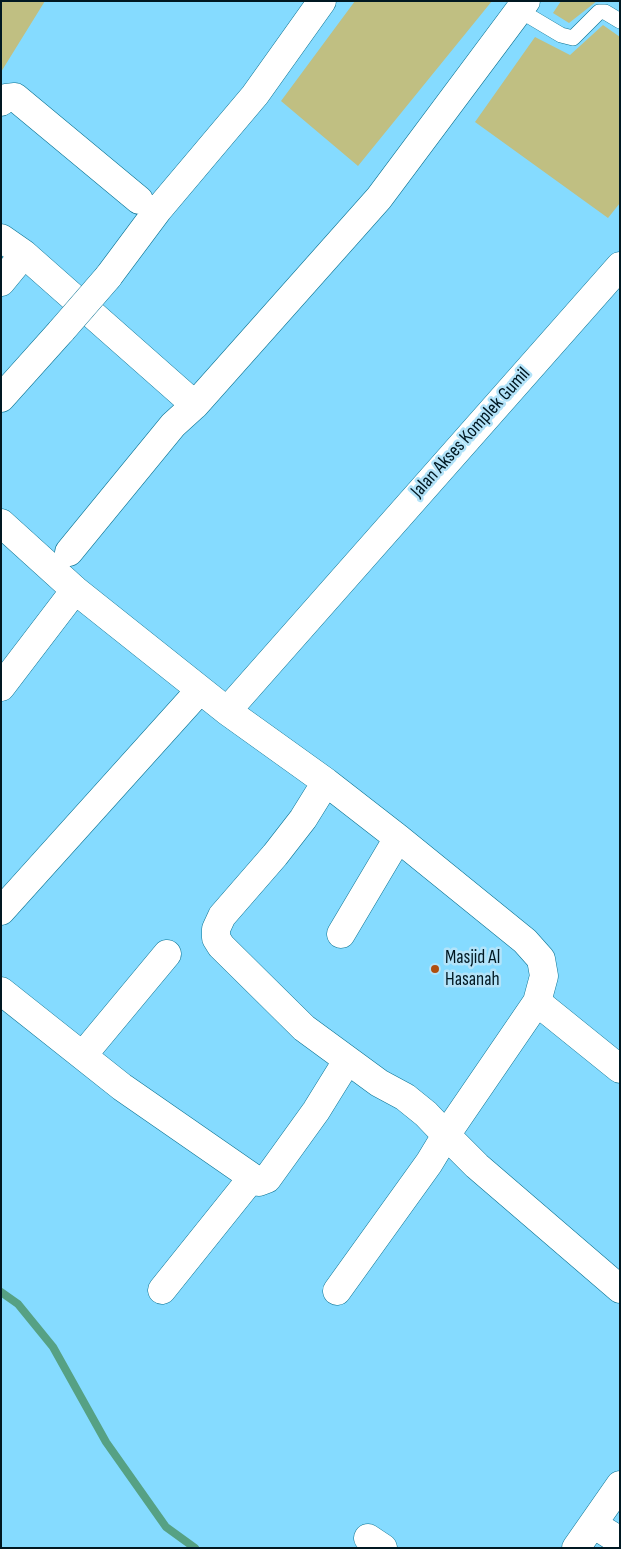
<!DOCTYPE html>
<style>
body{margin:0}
#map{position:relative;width:621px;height:1549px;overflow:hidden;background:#85dbff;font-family:"Sofia Sans Condensed",sans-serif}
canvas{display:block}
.frame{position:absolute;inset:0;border:2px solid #001822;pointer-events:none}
</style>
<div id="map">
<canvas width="621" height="1549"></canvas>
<div class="frame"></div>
</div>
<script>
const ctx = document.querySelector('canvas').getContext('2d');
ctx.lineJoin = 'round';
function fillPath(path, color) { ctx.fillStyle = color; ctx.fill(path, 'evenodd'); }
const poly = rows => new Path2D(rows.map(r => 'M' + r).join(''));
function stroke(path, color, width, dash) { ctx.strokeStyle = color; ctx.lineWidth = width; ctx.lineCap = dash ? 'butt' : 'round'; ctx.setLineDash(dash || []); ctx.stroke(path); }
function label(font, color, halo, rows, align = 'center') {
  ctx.font = font + ' "Sofia Sans Condensed",sans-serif'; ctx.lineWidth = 5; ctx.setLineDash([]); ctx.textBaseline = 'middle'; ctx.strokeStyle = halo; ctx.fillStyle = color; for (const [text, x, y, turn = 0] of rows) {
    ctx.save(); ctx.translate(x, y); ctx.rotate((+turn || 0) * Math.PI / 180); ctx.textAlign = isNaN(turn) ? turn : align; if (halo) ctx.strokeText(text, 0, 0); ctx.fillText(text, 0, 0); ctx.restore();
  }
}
fillPath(poly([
 [1,1,45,1,1,72],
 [355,1,492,1,358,166,281,101],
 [561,1,597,1,569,23,553,13],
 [603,25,620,37,620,203,608,218,475,122,535,37,570,55]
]), '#c0bf82');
stroke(poly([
 [1,1292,18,1304,53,1347,106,1442,166,1527,195,1548]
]), '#56a184', 8);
const service = poly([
 [519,10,561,35,573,38,599,12,605,12,620,21]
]);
const minor = poly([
 [1,102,6,98,15,97,139,200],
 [1,238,24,254,195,405],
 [108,277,158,210,255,95,322,1],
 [1,282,24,254],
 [1,398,62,330],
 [1,523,75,590,227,711,326,782,398,838,525,941,541,959,544,976,537,1002,446,1135,477,1166,620,1289],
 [69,552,173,425,195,405,379,198,526,1],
 [1,687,75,590],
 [227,711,620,266],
 [326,782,303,819,275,855,222,916,216,929,216,938,221,946,304,1028,379,1083,405,1097,426,1114,446,1135,429,1163,337,1291],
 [1,911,200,690],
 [341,934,398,838],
 [1,991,122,1087,259,1182,267,1179,316,1111,347,1061],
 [537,1002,620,1069],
 [83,1055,167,954],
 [162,1290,251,1179],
 [593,1524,620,1541],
 [368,1538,383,1548],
 [576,1548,620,1485]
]);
stroke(service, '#0a7292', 16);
stroke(minor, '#0a7292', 29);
stroke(service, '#fff', 15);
stroke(minor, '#fff', 28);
const minorBridge = poly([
 [62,330,108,277]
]);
stroke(minorBridge, '#0a7292', 29, []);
stroke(minorBridge, '#fff', 28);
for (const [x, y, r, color] of [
 [435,969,5,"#af4e0e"]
]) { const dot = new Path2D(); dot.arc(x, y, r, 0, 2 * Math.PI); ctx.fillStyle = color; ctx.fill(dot); stroke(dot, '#b3e3f9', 2); }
label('19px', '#001822', '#b3e3f9', [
 ["Jalan Akses Komplek Gumil",471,433,-48]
]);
label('19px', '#001822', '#b3e3f9', [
 ["Masjid Al",445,958],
 ["Hasanah",445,980]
], 'left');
</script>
